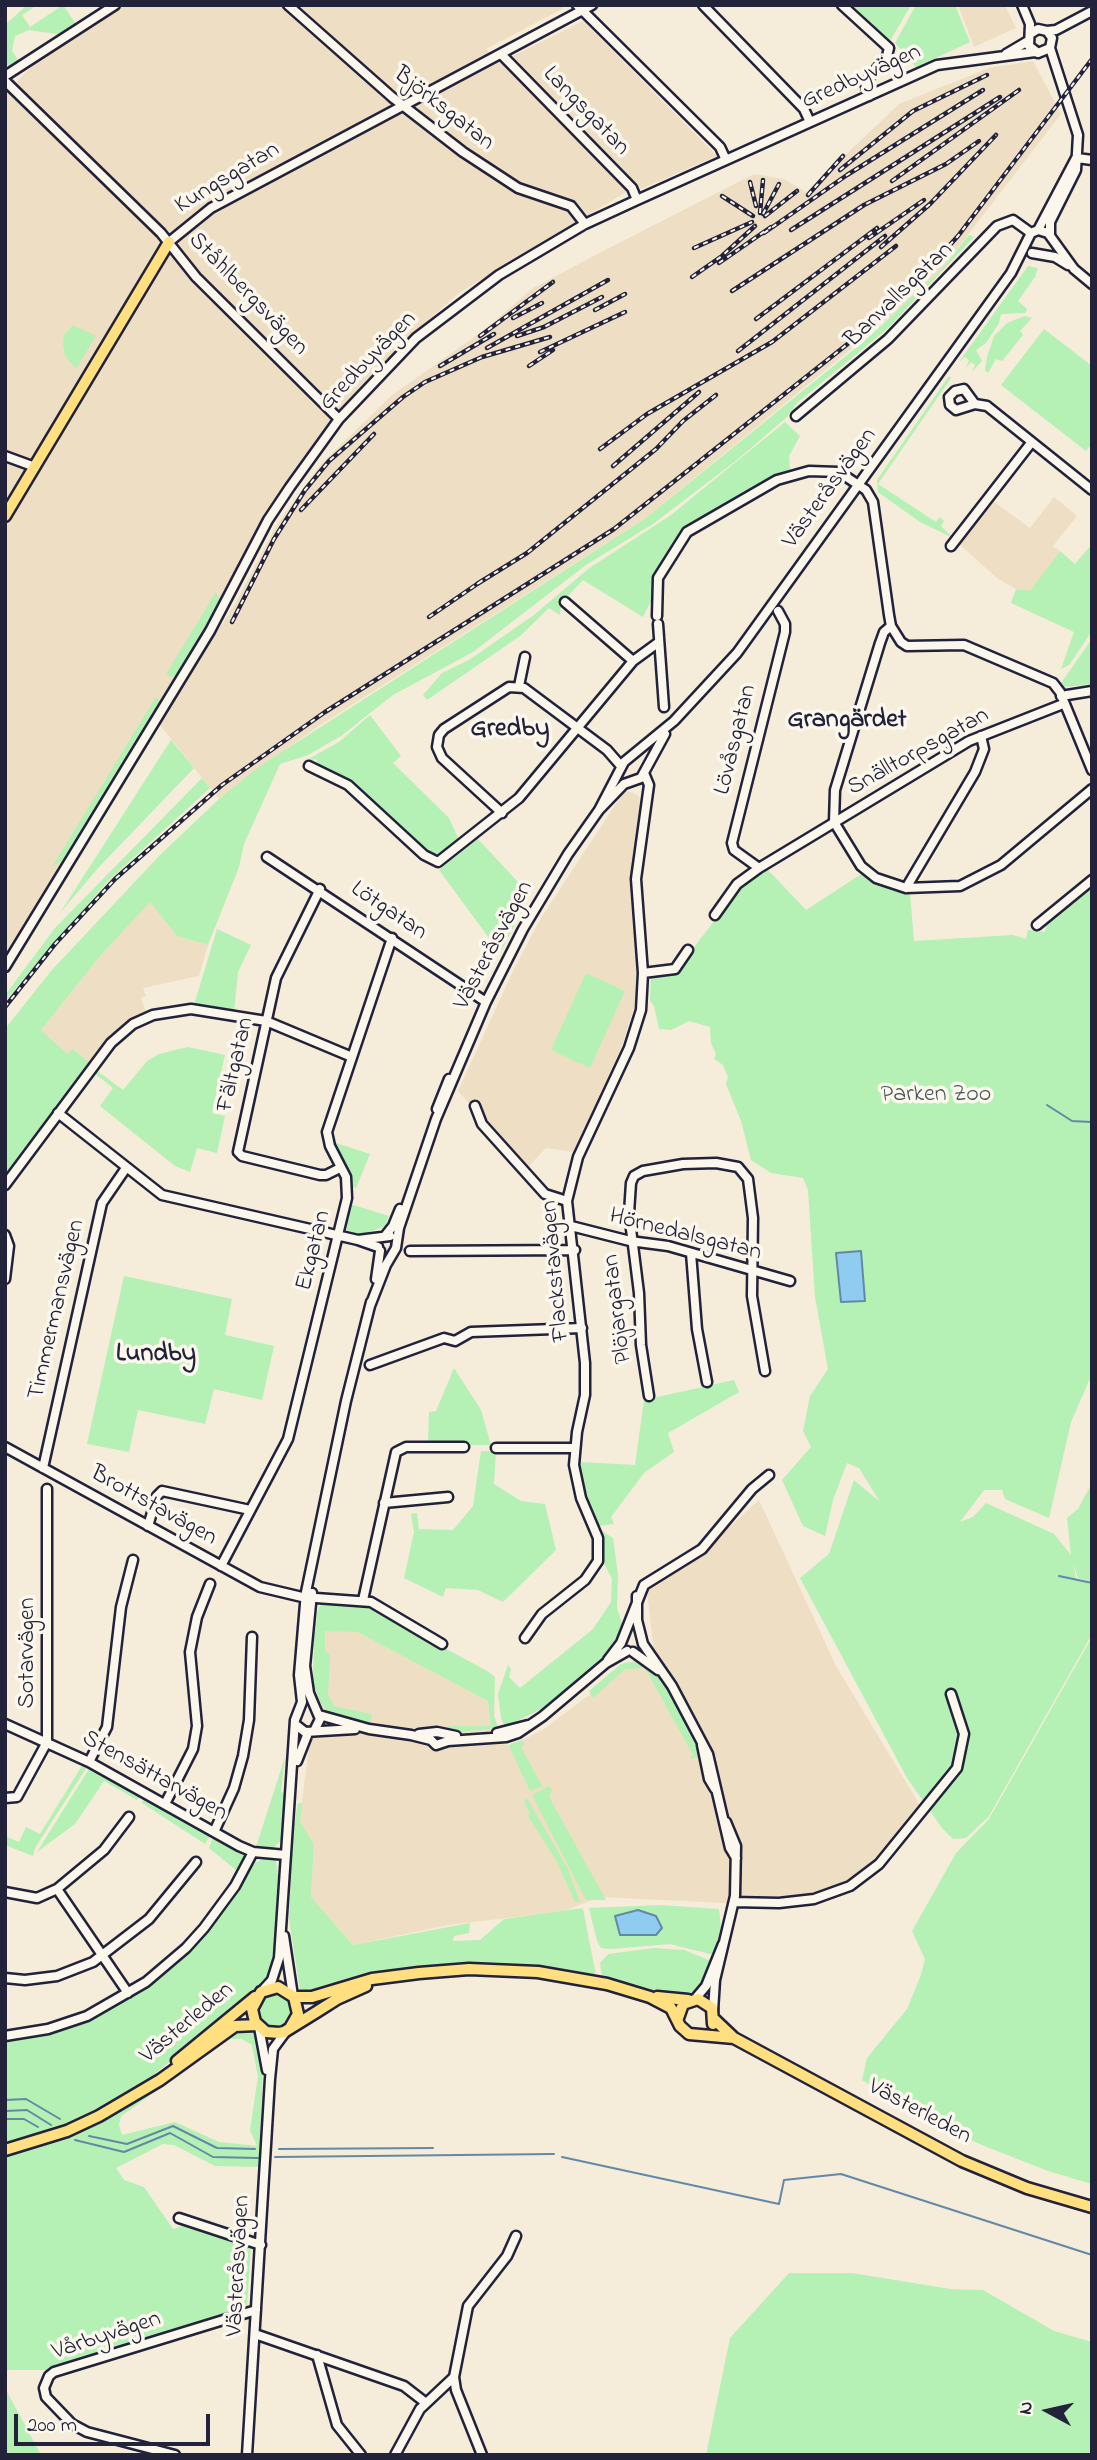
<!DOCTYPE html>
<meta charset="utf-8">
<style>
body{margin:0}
#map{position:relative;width:1097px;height:2460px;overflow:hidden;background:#f5ecda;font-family:"Indie Flower",sans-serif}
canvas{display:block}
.frame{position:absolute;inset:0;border:7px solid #22223b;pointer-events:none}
.north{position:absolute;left:1013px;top:2376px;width:70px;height:70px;-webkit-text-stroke:5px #fbf7ec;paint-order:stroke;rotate:278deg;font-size:19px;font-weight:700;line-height:28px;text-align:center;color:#22223b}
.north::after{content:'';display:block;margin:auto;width:24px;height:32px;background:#22223b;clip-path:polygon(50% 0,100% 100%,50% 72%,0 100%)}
.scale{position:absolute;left:14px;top:2414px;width:196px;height:32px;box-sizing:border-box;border:4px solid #22223b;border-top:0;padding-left:9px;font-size:21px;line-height:24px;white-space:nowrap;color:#22223b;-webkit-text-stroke:5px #fbf7ec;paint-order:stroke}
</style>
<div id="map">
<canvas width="1097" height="2460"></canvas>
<div class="frame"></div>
<div class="north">N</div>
<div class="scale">200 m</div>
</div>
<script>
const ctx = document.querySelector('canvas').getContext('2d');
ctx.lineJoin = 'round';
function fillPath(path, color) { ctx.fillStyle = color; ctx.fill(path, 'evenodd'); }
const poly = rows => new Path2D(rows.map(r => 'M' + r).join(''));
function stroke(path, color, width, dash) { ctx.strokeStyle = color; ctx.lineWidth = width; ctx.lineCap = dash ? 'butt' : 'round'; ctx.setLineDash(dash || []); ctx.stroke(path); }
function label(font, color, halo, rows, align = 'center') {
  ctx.font = font + ' "Indie Flower",sans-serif'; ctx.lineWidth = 7; ctx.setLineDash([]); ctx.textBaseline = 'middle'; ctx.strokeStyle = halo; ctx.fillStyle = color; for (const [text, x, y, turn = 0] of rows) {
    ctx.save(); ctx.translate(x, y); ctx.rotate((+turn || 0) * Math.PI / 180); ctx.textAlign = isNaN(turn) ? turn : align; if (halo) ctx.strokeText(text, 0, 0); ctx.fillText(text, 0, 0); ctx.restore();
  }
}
fillPath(poly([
 [104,5,563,5,562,9,486,49,631,189,459,293,426,322,329,422,288,482,216,610,5,958,5,72,16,82,76,24],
 [958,5,1005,5,1016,28,974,47],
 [583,21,717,156,641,189,513,56],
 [1033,61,1061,114,940,271,907,303,646,518,314,729,219,799,159,724,236,602,276,526,320,465,392,395,483,331,533,288,611,247,754,174,784,179,806,192,899,104,989,68],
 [1054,497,1077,516,1053,546,1060,551,1030,592,1016,589,997,578,959,544,993,501,1030,528],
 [628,791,639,796,640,807,630,891,637,974,636,1001,622,1046,573,1152,546,1148,527,1168,458,1091,514,969,541,918,623,793],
 [150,901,177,936,208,945,199,976,143,988,146,996,141,998,146,1012,128,1020,90,1063,73,1049,67,1055,41,1030,101,955],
 [759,1500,836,1666,924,1812,904,1839,841,1891,766,1905,599,1897,565,1911,448,1925,353,1945,311,1897,314,1844,299,1822,325,1630,357,1632,488,1701,493,1744,512,1745,543,1730,653,1646,647,1590,687,1566]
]), '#eedfc4');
fillPath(poly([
 [27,5,37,5,22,15,30,27,63,5,76,24,64,35,29,30,15,36,12,51,21,64,12,69,5,63,5,25],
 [852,5,911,5,890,41],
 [916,5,955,5,970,42,916,67,895,43],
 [969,235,974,237,887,329,797,403,787,417,737,460,653,524,586,565,473,652,393,695,341,736,308,755,280,764,244,844,239,867,208,945,177,936,150,902,101,955,41,1030,67,1054,73,1049,90,1063,5,1175,5,1029,51,971,160,855,219,799,260,766,646,518,868,338,940,271],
 [1028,266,1038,268,1035,277,1018,301,1027,309,1026,313,1001,314,999,323,986,343,976,350,982,361,972,372,975,365,971,362,966,368,969,360,965,357,959,362],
 [1025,316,1032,318,1020,331,1023,335,1002,361,996,359,988,373,985,370,987,357,994,336,1007,323],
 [73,325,96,336,76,369,65,356,63,344,64,335],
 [1044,329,1092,366,1092,443,1086,451,1001,385],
 [949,376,951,378,878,484,936,522,940,517,944,521,941,526,953,538,920,522,878,492,877,480],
 [785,422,800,436,789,456,790,471,685,529,659,568,651,601,643,617,583,580,561,603,560,615,549,608,520,636,427,700,423,695,442,673,469,660,534,615,588,569,671,515],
 [1092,544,1092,631,1069,665,1061,669,1074,632,1011,603,1016,589,1030,591,1060,551,1075,564],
 [216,592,220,600,180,671,172,677,166,674],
 [1092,639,1092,684,1065,687,1061,683],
 [156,697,160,701,115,778,63,861,52,867],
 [370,715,401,756,393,763,449,818,460,842,437,858,430,856,345,779,319,767,316,759,303,762,339,742],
 [171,740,194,768,98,868,60,913],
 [202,778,210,788,108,881,5,1001,5,995,55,928],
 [478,839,530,895,500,953,439,870],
 [767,869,806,910,863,873,884,885,910,893,914,941,1013,935,1026,939,1028,930,1045,932,1048,921,1073,898,1092,887,1092,1374,1071,1422,1049,1518,1005,1499,1002,1490,984,1490,960,1522,973,1517,986,1503,1054,1534,1071,1555,1067,1518,1078,1509,1092,1483,1092,1583,1078,1578,1073,1563,1076,1578,1092,1585,1092,1634,989,1816,966,1838,953,1839,942,1828,907,1778,800,1578,829,1554,854,1480,880,1502,859,1468,847,1463,833,1500,825,1536,803,1526,782,1480,811,1447,803,1431,810,1396,828,1369,815,1297,808,1190,803,1178,771,1173,751,1160,741,1121,726,1084,728,1077,723,1065,714,1059,716,1054,711,1043,710,1027,689,1021,671,1030,659,1029,654,1006,650,1001,651,975,673,975,740,887],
 [838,1256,864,1301,841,1302],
 [217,929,251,945,238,972,234,1012,194,1005],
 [586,973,625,991,590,1068,551,1050],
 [188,1047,225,1055,212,1113,225,1116,217,1153,197,1148,190,1172,175,1166,100,1106,113,1088,94,1073,96,1070,123,1090,147,1061,159,1054],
 [333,1142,370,1154,356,1188,352,1186],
 [350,1204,389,1216,385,1226,362,1235,346,1233],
 [124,1276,232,1299,225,1335,274,1346,262,1400,214,1389,205,1424,138,1410,129,1452,87,1444],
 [454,1368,481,1410,491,1445,428,1445,429,1412,436,1411],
 [734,1380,739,1392,668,1433,674,1452,644,1473,611,1517,614,1524,599,1526,585,1489,579,1462,635,1465,644,1400],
 [481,1451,496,1451,494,1484,521,1501,545,1504,556,1550,503,1602,478,1590,446,1588,443,1597,404,1578,414,1532,411,1514,417,1513,419,1529,453,1530,473,1506],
 [602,1531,613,1538,618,1575,617,1608,623,1627,603,1659,543,1708,505,1727,501,1718,498,1694,508,1665,511,1669,509,1677,520,1688,593,1629,611,1602,612,1579,604,1563],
 [322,1603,378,1609,427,1639,429,1644,439,1645,489,1672,495,1677,494,1715,498,1728,450,1733,446,1728,448,1726,491,1726,488,1701,357,1632,325,1631,325,1651,330,1654,328,1695,334,1706,371,1714,372,1717,370,1722,338,1717,327,1711,319,1700,313,1683,314,1641,318,1609],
 [1092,1637,1092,2184,1048,2171,982,2145,933,2122,862,2080,867,2058,907,2009,921,1975,925,1959,912,1931,956,1853,989,1819],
 [629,1662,646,1664,665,1683,695,1738,700,1756,689,1759,693,1755,645,1668,625,1669,593,1698,589,1691,621,1664],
 [522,1740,525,1744,521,1747,542,1786,530,1791,510,1748,510,1744],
 [285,1757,281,1792,284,1793,286,1800,284,1838,273,1848,255,1850],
 [83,1764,87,1767,35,1848,33,1856,5,1845,5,1836,19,1842,26,1827,40,1834],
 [89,1769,140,1797,137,1800,104,1781,75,1824,37,1852],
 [549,1786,552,1790,549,1797,606,1900,586,1900,532,1795],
 [527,1798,568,1869,580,1902,575,1902,557,1862,528,1816,530,1814,524,1801],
 [143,1799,167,1812,210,1836,205,1844,142,1803],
 [298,1803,302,1803,300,1822,314,1844,311,1897,353,1945,470,1923,469,1933,454,1936,453,1941,480,1940,504,1919,583,1908,596,1976,549,1967,473,1963,384,1973,308,1995,300,1990,289,1919,293,1830],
 [213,1838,244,1856,236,1870,209,1848],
 [267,1858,276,1861,278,1876,273,1966,262,1984,143,2084,90,2115,33,2137,5,2144,5,2041,72,2026,110,2009,146,1987,197,1942,224,1909,249,1868,256,1862],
 [661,1905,719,1909,721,1928,714,1955,670,1944,611,1949,601,1948,597,1941,589,1908],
 [654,1948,684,1950,711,1961,702,1986,692,1995,653,1991,602,1977,600,1963,608,1954],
 '259 2010a17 17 0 1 1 34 0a17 17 0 1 1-34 0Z',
 [249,2028,255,2033,263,2068,259,2167,215,2166,174,2145,163,2144,116,2168,124,2180,144,2187,173,2229,189,2224,251,2247,247,2306,47,2370,5,2370,5,2156,64,2138,120,2111,168,2081,199,2055,239,2029],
 [230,2039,242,2039,252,2045,258,2077,250,2130,257,2146,219,2142,175,2122,122,2135,119,2125,121,2116],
 [789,2273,852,2273,950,2289,983,2290,1054,2331,1092,2342,1092,2455,706,2455,730,2338],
 [5,2388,41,2455,5,2455]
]), '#b5f0b5');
const water = poly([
 [861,1251,865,1301,841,1302,836,1253,861,1251],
 [638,1910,656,1916,662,1928,656,1935,620,1935,615,1916,638,1910]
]);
fillPath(water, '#8fccf0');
stroke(water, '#6388a8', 2);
stroke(poly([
 [1047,1105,1072,1121,1091,1122],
 [1059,1576,1092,1583],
 [5,2100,26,2099,60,2119],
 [5,2111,27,2110,51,2125],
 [5,2119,24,2119,38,2127],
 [89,2136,127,2144,173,2126,217,2148,255,2149],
 [75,2140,124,2152,170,2133,213,2157,258,2158],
 [279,2149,433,2148],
 [275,2157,554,2154],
 [562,2157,779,2204,784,2180,841,2174,1092,2255]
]), '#6388a8', 2);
const minor = poly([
 [288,5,392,97,463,152,518,188,571,206,585,224],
 [577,5,720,147,726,160],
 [703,5,804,109,810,122],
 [842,5,889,48,887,56,865,83,869,96],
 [1022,5,1030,24,1029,46,1038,53,1050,48,1052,38,1047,31,1038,29,1030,34],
 [1047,31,1056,30,1092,11],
 [501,54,632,188,637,200],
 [1006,54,1028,41],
 [5,76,115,5],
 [5,81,161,233,196,277,339,419],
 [1077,158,1092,160],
 [1038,230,1076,158],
 [1050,235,1050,222,1076,170,1078,135,1050,48],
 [169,242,211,208,592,5],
 [1032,253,1055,257,1068,265],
 [975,404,964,389,955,391,949,397,950,405,956,410,975,404,987,406,1092,490],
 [796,416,888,339,997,226,1013,220,1031,233],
 [5,456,35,467],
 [951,546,1031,443],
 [565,602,633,661],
 [657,616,658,578,687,532,777,480,809,471,839,472,866,490,873,502,889,615,891,626,901,642,907,646,964,645,1053,683,1060,692,1092,770],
 [658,624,664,707],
 [519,686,525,657],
 [1061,696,1092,691],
 [309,766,348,785,424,855,438,862,519,798,633,661,659,642],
 [599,810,624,784,641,778,665,734],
 [502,813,442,758,437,747,439,735,444,729,509,687,524,688,607,750,621,766],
 [834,822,861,866,876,878,906,888,960,886,1001,865,1092,789],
 [834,822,835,790,880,643,884,632,891,626],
 [267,857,486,1002],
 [759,868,734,850,732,843,785,632,785,624,778,611],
 [906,888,975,772,984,749,981,736],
 [320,889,276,978,238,1152,242,1156,320,1175,326,1175,340,1168],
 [715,915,737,884,759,868,969,741,1063,704],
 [1037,925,1092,880],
 [5,967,210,631,268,520,290,487,339,419,416,338,499,275,585,224,637,200,937,65,1035,52],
 [643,973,675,969,688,950],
 [475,1106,482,1124,545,1194,567,1201],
 [437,1109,449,1079],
 [58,1113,162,1195,358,1240,378,1247],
 [5,1185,111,1043,133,1024,153,1015,191,1009,266,1021,352,1057],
 [571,1226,630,1241,668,1246,790,1281],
 [5,1235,9,1246,5,1279],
 [385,1236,393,1226,400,1209],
 [358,1240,390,1236],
 [410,1251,575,1250],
 [691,1253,697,1329,707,1382],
 [376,1279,380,1251],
 [370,1306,386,1265,396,1248,399,1228,436,1119,486,1002,523,929,568,854,599,810,624,762,674,721,737,653,1011,273,1031,233,1038,230,1048,233,1074,269,1092,284],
 [370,1365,444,1338,455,1341,471,1332,582,1328],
 [649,1396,641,1345,639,1293,629,1213,631,1183,634,1176,643,1171,683,1164,716,1163,738,1167,748,1179,753,1218,752,1296,765,1371],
 [5,1447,260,1587,302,1597,371,1602,442,1644],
 [496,1448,574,1448],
 [43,1468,102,1203,126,1168],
 [384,1503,448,1497],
 [148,1526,157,1496,162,1491,250,1510],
 [221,1566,288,1439,347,1198,346,1177,330,1146,327,1132,392,938],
 [312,1593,305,1666,309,1693,320,1719,314,1731],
 [637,1596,637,1620,643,1644,672,1686,708,1754,730,1848,736,1858],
 [363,1600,396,1452,406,1447,464,1447],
 [525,1638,542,1614,585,1580,598,1561,598,1538,581,1498,574,1465,577,1432,585,1395,585,1363,567,1201,578,1157,629,1048,641,1010,643,973,636,879,649,785,644,773],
 [633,1652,658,1670],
 [608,1660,621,1643,644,1585,702,1549,752,1489,769,1475],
 [319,1715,369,1729,411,1735,431,1740,436,1745,448,1741,506,1737,518,1733,543,1716,606,1663,627,1651],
 [5,1724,89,1762,239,1846,253,1852,286,1855],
 [296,1725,305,1732,355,1729],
 [497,1733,528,1725],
 [419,1734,437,1732,456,1736],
 [702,1745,709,1779,715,1789],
 [297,1761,308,1733],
 [89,1762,107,1727,121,1607,133,1560],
 [5,1798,17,1797,47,1742,47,1489],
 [165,1804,193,1749,197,1726,190,1652,197,1617,210,1584],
 [214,1832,234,1788,243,1756,249,1720,252,1637],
 [57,1889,128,1993],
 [5,1892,37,1898,57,1889,104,1850,129,1817],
 [734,1902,779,1903,814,1899,850,1886,879,1864,957,1768,964,1734,951,1694],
 [284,1936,293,1996],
 [5,1978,25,1980,57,1976,93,1962,149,1919,196,1862],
 [262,1991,272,1980,279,1958,295,1720,302,1702,299,1675,306,1592,346,1401,371,1302],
 [695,1999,706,1986,723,1944],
 [713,2011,715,1980,735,1896,736,1846,726,1822],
 [259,2027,267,2070],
 [5,2036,48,2029,87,2016,146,1982,186,1948,204,1928,235,1886,253,1852],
 [179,2218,261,2245],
 [255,2334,404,2386,426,2403],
 [317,2355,337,2425,361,2455],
 [454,2377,456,2390,482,2455],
 [175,2455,87,2432,72,2424,46,2397,44,2388,49,2376,54,2372,256,2310],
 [247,2455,270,2079,273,2049,287,2030],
 [395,2455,420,2409,454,2377,468,2306,507,2256,516,2236]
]);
const major = poly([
 [5,516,169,242],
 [294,1997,312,1997,372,1979,419,1973,469,1969,538,1972,607,1984,650,1997,671,2008,680,2026,689,2034,734,2038],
 [657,1997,688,2000],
 [678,2018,683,2004,698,1999,712,2008,713,2024],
 [714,2019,734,2038,962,2161,1027,2188,1092,2207],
 [290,2028,298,2014,294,1997,278,1987,261,1992,252,2009,255,2022,266,2032,279,2033,284,2032,318,2011,337,1999,366,1986],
 [177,2061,255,1997],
 [5,2150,67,2131,99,2116,160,2080,235,2026,257,2025]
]);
stroke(minor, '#22223b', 13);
stroke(major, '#22223b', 15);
stroke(minor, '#fbf7ec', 8);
stroke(major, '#ffdf80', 10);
const rail = poly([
 [840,170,913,111,987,75],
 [892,181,1019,90],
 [750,182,756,206],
 [808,195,843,156],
 [722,196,753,216],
 [760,213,763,180],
 [763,214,779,184],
 [765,216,797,191],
 [791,230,1000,97],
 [764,233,847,175,983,90],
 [869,238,924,200],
 [881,247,930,204,996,135],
 [694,248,752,222],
 [719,263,771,227],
 [692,277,722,256,755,226],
 [732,291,864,205,946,164,979,141],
 [595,310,625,294],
 [513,318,542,303],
 [756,319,877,228],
 [480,336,553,282],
 [517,336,544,327,602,297],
 [487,348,608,280],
 [738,351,885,236],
 [540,352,625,312],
 [440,366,494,334],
 [529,366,553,350],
 [600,449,647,414,772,342,896,246],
 [613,466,699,392],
 [301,510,374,434],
 [477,584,527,553,656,449,683,421,716,395],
 [429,617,483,580],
 [232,622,274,539,305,490,329,461,403,397,425,382,482,357,550,337],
 [5,1007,55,944,115,879,222,785,325,712,614,529,893,308,958,236,1092,59]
]);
stroke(rail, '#22223b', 4.5);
stroke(rail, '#fbf7ec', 2, [5]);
label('24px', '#22223b', '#fbf7ec', [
 ["Gredbyvägen",862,78,-24],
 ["Björksgatan",443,110,38],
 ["Langsgatan",585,112,46],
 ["Kungsgatan",228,179,-31],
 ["Ståhlbergsvägen",247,295,46],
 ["Banvallsgatan",900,296,-44],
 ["Gredbyvägen",369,362,-46],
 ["Västeråsvägen",831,489,-54],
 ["Lövåsgatan",737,740,-76],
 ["Snälltorpsgatan",919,753,-29],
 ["Lötgatan",388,912,34],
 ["Västeråsvägen",495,946,-62],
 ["Fältgatan",237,1065,-77],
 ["Hörnedalsgatan",685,1236,14],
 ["Ekgatan",315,1251,-76],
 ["Flackstavägen",557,1271,-95],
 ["Plöjargatan",619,1309,-97],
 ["Timmermansvägen",58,1310,-77],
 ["Brottstavägen",153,1507,29],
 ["Sotarvägen",29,1653,-90],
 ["Stensättarvägen",154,1777,29],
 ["Västerleden",188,2024,-40],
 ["Västerleden",919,2113,28],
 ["Västeråsvägen",240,2266,-87],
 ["Vårbyvägen",107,2337,-18]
]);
label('24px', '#47565a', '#fbf7ec', [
 ["Parken Zoo",936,1096]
]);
label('bold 26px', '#22223b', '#fbf7ec', [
 ["Grangärdet",847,722],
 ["Gredby",510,731],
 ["Lundby",156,1356]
]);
</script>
